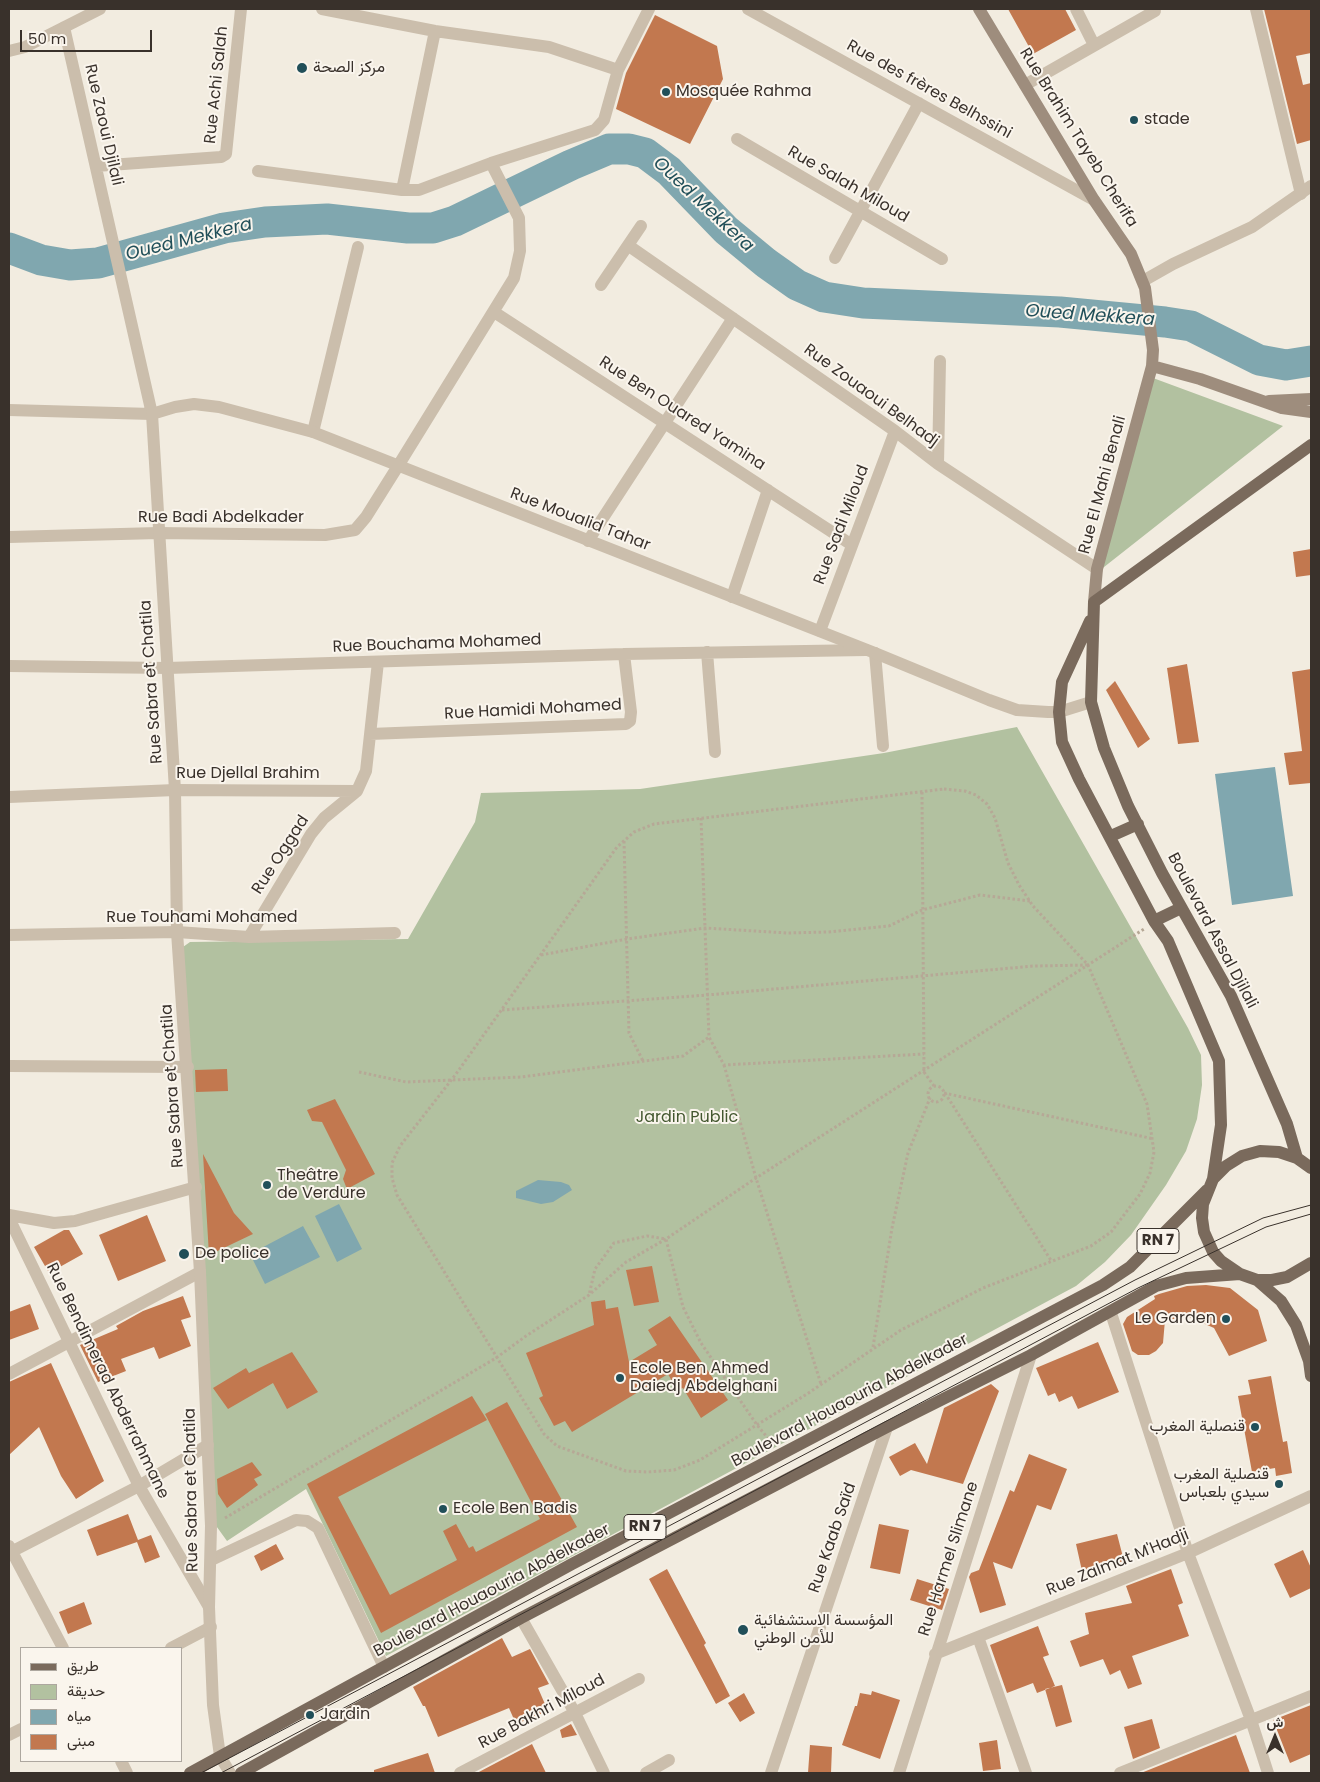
<!DOCTYPE html>
<meta charset="utf-8">
<style>
body{margin:0}
#map{position:relative;width:1320px;height:1782px;overflow:hidden;background:#f2ece0;font-family:Poppins,Vazirmatn,sans-serif}
canvas{display:block}
.frame{position:absolute;inset:0;border:10px solid #39312b;pointer-events:none}
.legend{position:absolute;left:20px;top:1647px;width:162px;height:115px;box-sizing:border-box;background:#faf5ed;border:1px solid #ada79f;margin:0;padding:6px 9px;list-style:none;font-size:15px;color:#39312b}
.legend li{display:flex;align-items:center;gap:10px;height:25px}
.legend b{width:25px;border:1px solid #ada79f}
.north{position:absolute;left:1250px;top:1712px;width:50px;height:50px;-webkit-text-stroke:4px #faf5ed;paint-order:stroke;rotate:0deg;font-size:14px;font-weight:700;line-height:20px;text-align:center;color:#39312b}
.north::after{content:'';display:block;margin:auto;width:18px;height:22px;background:#39312b;clip-path:polygon(50% 0,100% 100%,50% 72%,0 100%)}
.scale{position:absolute;left:20px;top:30px;width:132px;height:22px;box-sizing:border-box;border:2px solid #39312b;border-top:0;padding-left:6px;font-size:15px;line-height:18px;white-space:nowrap;color:#39312b;-webkit-text-stroke:4px #faf5ed;paint-order:stroke}
</style>
<div id="map">
<canvas width="1320" height="1782"></canvas>
<div class="frame"></div>
<ul class="legend">
<li><b style="height:6px;background:#7a6a5c"></b>طريق</li>
<li><b style="height:14px;background:#b2c1a0"></b>حديقة</li>
<li><b style="height:14px;background:#80a7af"></b>مياه</li>
<li><b style="height:14px;background:#c2784f"></b>مبنى</li>
</ul>
<div class="north">ش</div>
<div class="scale">50 m</div>
</div>
<script>
const ctx = document.querySelector('canvas').getContext('2d');
ctx.lineJoin = 'round';
function fillPath(path, color) { ctx.fillStyle = color; ctx.fill(path, 'evenodd'); }
const poly = rows => new Path2D(rows.map(r => 'M' + r).join(''));
function stroke(path, color, width, dash) { ctx.strokeStyle = color; ctx.lineWidth = width; ctx.lineCap = dash ? 'butt' : 'round'; ctx.setLineDash(dash || []); ctx.stroke(path); }
function label(font, color, halo, rows, align = 'center') {
  ctx.font = font + ' Poppins,Vazirmatn,sans-serif'; ctx.lineWidth = 4; ctx.setLineDash([]); ctx.textBaseline = 'middle'; ctx.strokeStyle = halo; ctx.fillStyle = color; for (const [text, x, y, turn = 0] of rows) {
    ctx.save(); ctx.translate(x, y); ctx.rotate((+turn || 0) * Math.PI / 180); ctx.textAlign = isNaN(turn) ? turn : align; if (halo) ctx.strokeText(text, 0, 0); ctx.fillText(text, 0, 0); ctx.restore();
  }
}
fillPath(poly([
 [1153,378,1283,426,1099,571],
 [1017,727,1188,1028,1201,1055,1202,1085,1197,1119,1186,1151,1166,1185,1131,1235,1105,1262,1076,1286,386,1656,306,1489,227,1541,209,1516,183,947,190,942,408,939,475,822,481,793,640,789,884,753]
]), '#b2c1a0');
fillPath(poly([
 [1275,767,1293,896,1232,905,1215,774],
 [538,1180,561,1182,569,1185,572,1190,553,1202,541,1204,516,1198,516,1191],
 [339,1204,362,1249,337,1262,315,1216],
 [303,1226,320,1257,265,1284,250,1254]
]), '#80a7af');
stroke(poly([
 [9,248,41,260,70,265,98,263,224,228,265,222,327,219,408,228,433,228,455,221,571,165,609,149,629,149,645,153,669,171,726,230,766,263,797,285,824,297,863,303,1060,312,1165,322,1191,326,1259,360,1286,365,1311,361]
]), '#80a7af', 31);
fillPath(poly([
 [1008,9,1065,9,1076,30,1033,54],
 [1264,9,1311,9,1311,53,1296,56,1303,85,1311,83,1311,140,1297,144],
 [655,15,717,46,723,79,690,144,616,109,626,73],
 [1311,549,1311,575,1296,577,1293,552],
 [1187,664,1199,742,1178,744,1167,668],
 [1311,669,1311,783,1289,785,1284,753,1302,751,1292,672],
 [1115,681,1150,739,1138,748,1106,690],
 [227,1069,228,1091,196,1092,195,1070],
 [335,1099,375,1174,347,1189,343,1179,346,1170,322,1122,312,1121,307,1110],
 [203,1154,234,1213,253,1234,209,1255],
 [147,1215,166,1261,118,1281,99,1235],
 [64,1230,69,1230,83,1254,49,1273,34,1247],
 [652,1266,659,1302,634,1306,626,1270],
 [1206,1285,1230,1288,1258,1310,1267,1341,1229,1356,1214,1328,1189,1317,1165,1320,1163,1343,1156,1351,1149,1355,1138,1355,1132,1351,1123,1324,1127,1317,1155,1299,1154,1296,1159,1294,1187,1286],
 [183,1296,191,1317,181,1320,191,1346,159,1359,154,1347,121,1359,126,1371,98,1382,80,1345,118,1329,116,1326,143,1311],
 [605,1300,606,1309,618,1307,629,1362,657,1345,648,1330,670,1316,728,1400,701,1418,683,1388,677,1390,668,1374,572,1432,565,1421,554,1426,539,1398,543,1396,526,1353,594,1325,591,1302],
 [30,1304,39,1329,9,1340,9,1312],
 [1098,1342,1119,1392,1078,1409,1072,1396,1059,1402,1055,1393,1048,1396,1036,1368],
 [292,1352,318,1392,287,1409,273,1383,228,1409,213,1388,246,1368,249,1373],
 [51,1363,104,1481,76,1499,61,1476,39,1427,9,1455,9,1382],
 [1271,1376,1283,1442,1287,1441,1292,1473,1276,1476,1275,1468,1252,1472,1238,1396,1251,1394,1248,1380],
 [991,1384,999,1391,963,1484,911,1470,900,1476,889,1457,915,1443,927,1464,944,1408],
 [472,1396,487,1420,338,1497,390,1595,457,1560,443,1531,456,1524,469,1548,473,1546,476,1552,540,1519,485,1414,507,1402,577,1527,381,1633,307,1484],
 [1029,1454,1067,1469,1051,1510,1037,1505,1012,1569,993,1562,1006,1605,980,1613,969,1577,971,1573,979,1570,1010,1490,1014,1492],
 [252,1462,262,1475,254,1479,258,1485,227,1508,218,1494,217,1479],
 [128,1514,138,1540,151,1535,160,1557,145,1563,137,1542,97,1556,87,1530],
 [879,1524,909,1530,900,1574,870,1568],
 [1117,1534,1124,1561,1082,1571,1076,1544],
 [276,1544,284,1559,261,1571,254,1556],
 [1303,1550,1311,1568,1311,1588,1290,1598,1274,1564],
 [667,1569,706,1643,704,1645,730,1696,716,1704,649,1579],
 [1171,1569,1183,1603,1178,1605,1189,1636,1132,1656,1142,1684,1128,1689,1120,1670,1110,1675,1103,1659,1080,1667,1070,1641,1089,1634,1085,1613,1132,1603,1126,1586],
 [917,1579,949,1589,942,1610,910,1600],
 [84,1602,92,1624,68,1634,59,1612],
 [1038,1626,1049,1655,1043,1657,1055,1686,1037,1693,1033,1683,1007,1693,990,1645],
 [502,1638,512,1657,530,1649,549,1684,538,1688,548,1711,516,1724,509,1708,438,1737,425,1706,423,1706,413,1687],
 [1062,1685,1072,1722,1056,1727,1045,1689],
 [872,1691,900,1700,880,1759,842,1745,855,1706,857,1706,860,1693,871,1695],
 [744,1693,755,1713,740,1722,728,1703],
 [1311,1705,1311,1754,1290,1763,1273,1720],
 [1152,1719,1160,1748,1133,1759,1124,1727],
 [571,1724,577,1735,562,1738,560,1730],
 [1236,1735,1250,1773,1141,1773],
 [997,1740,1001,1769,983,1771,979,1743],
 [532,1744,546,1773,477,1773],
 [810,1745,832,1747,831,1773,808,1773],
 [428,1753,435,1773,374,1773,374,1770]
]), '#c2784f');
stroke(poly([
 [944,789,965,791,976,795,987,804,995,818,1008,863,1019,885,1033,906,1088,965,1147,1104,1154,1152,1150,1173,1140,1194,1111,1232,1091,1246,983,1288,901,1330,807,1394,700,1460,674,1470,647,1472,626,1471,557,1446,544,1434,397,1195,392,1178,392,1163,400,1146,456,1074,617,847,634,832,654,824,944,789],
 [922,792,924,1072,934,1086],
 [701,818,709,1037,724,1065,924,1054],
 [624,841,629,1033,643,1061],
 [541,955,627,939,705,928,788,933,828,932,889,926,922,910,980,895,1030,901],
 [502,1010,707,995,1034,966,1088,965],
 [724,1065,756,1178,821,1384],
 [359,1072,406,1082,521,1077,683,1056,709,1037],
 '928 1094a8 8 0 1 1 16 0a8 8 0 1 1-16 0Z',
 [944,1093,1154,1139],
 [945,1093,1052,1262],
 [873,1347,892,1228,908,1153,930,1098],
 [772,1443,757,1425,701,1343,683,1307,666,1239,756,1178,1144,929],
 [225,1518,496,1358,526,1336,589,1295,626,1262,666,1239,647,1236,614,1243,595,1269,589,1295]
]), '#b6a896', 3, [2.5, 2.5]);
stroke(poly([
 [322,9,435,31,549,47,618,70],
 [748,9,1094,200],
 [1076,9,1094,45],
 [1256,9,1301,194],
 [9,51,25,47,100,9],
 [1025,85,1155,11],
 [737,139,942,259],
 [96,166,221,157,226,154,241,9],
 [258,171,402,190,419,190,491,163,595,130,604,120,618,70,649,9],
 [402,190,435,31],
 [629,246,895,431,938,464,1097,569],
 [835,258,919,103],
 [601,285,641,226],
 [494,312,852,545],
 [9,410,152,414,64,27],
 [313,432,358,247],
 [938,464,940,361],
 [9,537,158,533,325,535,355,530,366,517,398,466,514,278,520,251,519,218,491,163],
 [588,541,733,318],
 [732,597,768,490],
 [820,631,895,431],
 [707,652,715,752],
 [875,653,883,746],
 [9,666,167,668,624,654,866,650],
 [370,734,626,724,630,721,631,712,624,654],
 [9,797,175,790,357,791,366,771,378,662],
 [9,935,177,932,249,937,395,933],
 [249,937,311,834,324,818,357,791],
 [9,1066,188,1067],
 [9,1215,54,1223,75,1221,196,1187],
 [9,1218,139,1486,209,1607],
 [1111,1313,1188,1553,1251,1720,1268,1773],
 [9,1374,200,1272],
 [9,1546,63,1648],
 [9,1553,139,1486,208,1445],
 [211,1560,296,1520,307,1521,318,1528,384,1667],
 [521,1618,575,1713,604,1773],
 [978,1637,1026,1773],
 [171,1648,211,1627],
 [935,1654,1188,1553,1311,1496],
 [9,1735,21,1729],
 [121,1761,127,1773],
 [460,1773,639,1679],
 [646,1773,669,1760],
 [771,1773,887,1427],
 [899,1773,1031,1355],
 [1120,1773,1311,1696]
]), '#cbbeac', 12);
stroke(poly([
 [1143,281,1173,264,1252,227,1311,186],
 [230,1773,220,1756,213,1705,209,1607,211,1526,200,1272,177,932,175,790,152,414,175,407,194,404,219,407,313,432,875,653,989,700,1017,710,1048,712,1059,712,1091,702]
]), '#cbbeac', 12);
stroke(poly([
 [979,9,1094,200,1131,254,1145,288,1153,350,1152,366,1097,569,1094,602],
 [1152,366,1200,379,1282,408,1311,412],
 [1269,401,1311,399]
]), '#9e8d7d', 12);
stroke(poly([
 [1090,621,1062,682,1059,712,1062,742,1079,779,1154,921,1168,941,1219,1061,1221,1125,1213,1179],
 [1111,836,1138,824],
 [1154,921,1181,908],
 [1297,1158,1287,1124,1231,996,1162,873,1128,806,1104,748,1091,702,1094,602,1311,445],
 [1311,1168,1297,1158,1279,1152,1260,1151,1242,1156,1226,1166,1213,1179,1203,1204,1202,1218,1204,1232,1213,1252,1221,1261,1240,1274,1257,1280,1272,1280,1287,1277,1311,1263],
 [1257,1280,1281,1301,1296,1325,1309,1361,1311,1376],
 [190,1773,572,1564,1103,1285,1130,1267,1207,1190],
 [241,1773,521,1618,887,1427,1031,1355,1156,1286,1186,1278,1240,1274]
]), '#7a6a5c', 12);
stroke(poly([
 [201,1773,1135,1280,1263,1218,1311,1205],
 [221,1773,1138,1288,1266,1227,1311,1214]
]), '#39312b', 1);
for (const [x, y, r, color] of [
 [302,68,6,"#214f59"],
 [666,92,5,"#214f59"],
 [1134,120,5,"#214f59"],
 [267,1185,5,"#214f59"],
 [184,1254,6,"#214f59"],
 [1226,1319,5,"#214f59"],
 [620,1378,5,"#214f59"],
 [1255,1427,5,"#214f59"],
 [1279,1484,5,"#214f59"],
 [443,1509,5,"#214f59"],
 [743,1630,6,"#214f59"],
 [310,1715,5,"#214f59"]
]) { const dot = new Path2D(); dot.arc(x, y, r, 0, 2 * Math.PI); ctx.fillStyle = color; ctx.fill(dot); stroke(dot, '#faf5ed', 2); }
for (const [x, y, w] of [
 [1158,1241,42],
 [645,1527,42]
]) { const box = new Path2D(); box.roundRect(x - w / 2, y - 12.5, w, 25, 4); ctx.fillStyle = '#faf5ed'; ctx.fill(box); stroke(box, '#39312b', 1); }
label('bold 15px', '#39312b', null, [
 ["RN 7",1158,1241],
 ["RN 7",645,1527]
]);
label('16px', '#39312b', '#faf5ed', [
 ["مركز الصحة",313,68],
 ["Mosquée Rahma",676,92],
 ["stade",1144,120],
 ["Theâtre",277,1176],
 ["de Verdure",277,1194],
 ["De police",195,1254],
 ["Le Garden",1216,1319,"right"],
 ["Ecole Ben Ahmed",630,1369],
 ["Daiedj Abdelghani",630,1387],
 ["قنصلية المغرب",1245,1427,"right"],
 ["قنصلية المغرب",1269,1475,"right"],
 ["سيدي بلعباس",1269,1493,"right"],
 ["Ecole Ben Badis",453,1509],
 ["المؤسسة الاستشفائية",754,1621],
 ["للأمن الوطني",754,1639],
 ["Jardin",320,1715]
], 'left');
label('16px', '#39312b', '#faf5ed', [
 ["Rue Achi Salah",217,85,-84],
 ["Rue des frères Belhssini",929,90,29],
 ["Rue Zaoui Djilali",103,125,77],
 ["Rue Brahim Tayeb Cherifa",1078,138,58],
 ["Rue Salah Miloud",848,185,30],
 ["Rue Zouaoui Belhadj",871,396,36],
 ["Rue Ben Ouared Yamina",682,414,33],
 ["Rue El Mahi Benali",1103,485,-75],
 ["Rue Badi Abdelkader",221,518],
 ["Rue Moualid Tahar",580,520,21],
 ["Rue Sadi Miloud",842,525,-69],
 ["Rue Bouchama Mohamed",437,644,-2],
 ["Rue Sabra et Chatila",152,682,-94],
 ["Rue Hamidi Mohamed",533,710,-3],
 ["Rue Djellal Brahim",248,774],
 ["Rue Oggad",281,855,-57],
 ["Rue Touhami Mohamed",202,918],
 ["Boulevard Assal Djilali",1212,931,62],
 ["Rue Sabra et Chatila",173,1086,-94],
 ["Rue Bendimerad Abderrahmane",107,1381,64],
 ["Boulevard Houaouria Abdelkader",850,1401,-28],
 ["Rue Sabra et Chatila",192,1490,-91],
 ["Rue Kaab Saïd",833,1538,-71],
 ["Rue Harmel Slimane",949,1559,-72],
 ["Rue Zalmat M'Hadji",1118,1563,-22],
 ["Boulevard Houaouria Abdelkader",492,1591,-28],
 ["Rue Bakhri Miloud",542,1712,-28]
]);
label('16px', '#43572f', '#faf5ed', [
 ["Jardin Public",687,1118]
]);
label('italic 18px', '#214f59', '#faf5ed', [
 ["Oued Mekkera",703,205,43],
 ["Oued Mekkera",189,240,-14],
 ["Oued Mekkera",1090,316,4]
]);
</script>
